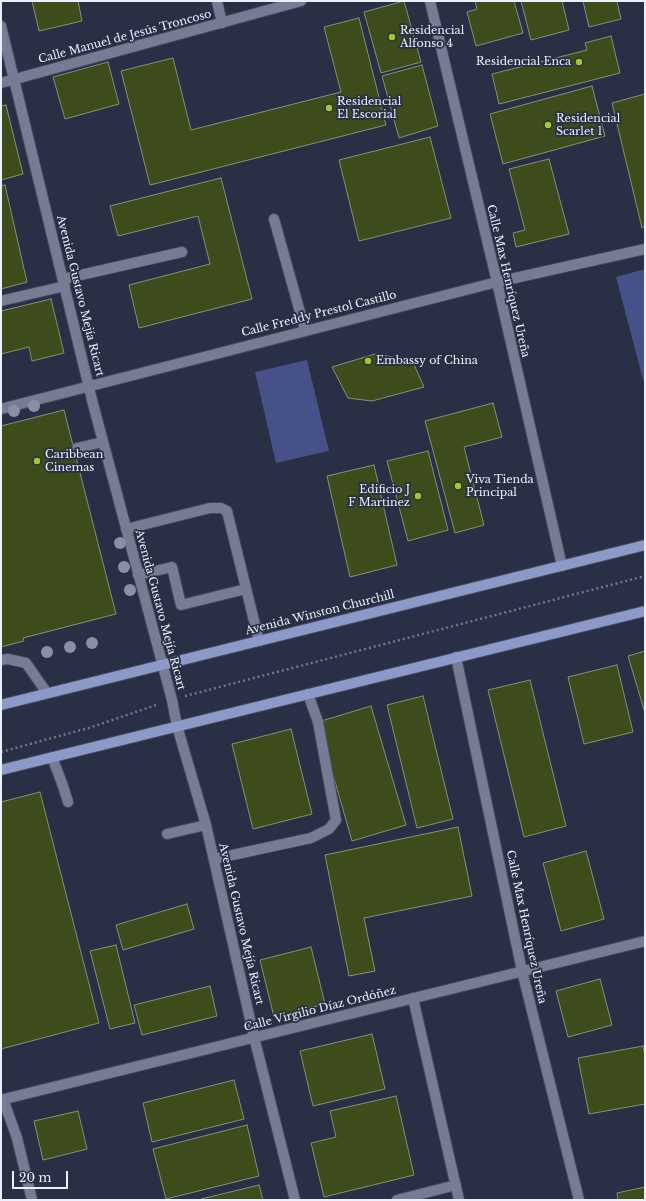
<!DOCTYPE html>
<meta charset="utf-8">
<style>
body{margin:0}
#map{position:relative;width:646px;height:1201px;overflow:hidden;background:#292f44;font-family:"Libre Baskerville",serif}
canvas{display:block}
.frame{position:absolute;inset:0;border:2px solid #edf1ff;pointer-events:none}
.scale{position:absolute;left:12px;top:1171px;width:56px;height:18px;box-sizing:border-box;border:2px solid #edf1ff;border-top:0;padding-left:5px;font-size:12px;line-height:14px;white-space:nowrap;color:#edf1ff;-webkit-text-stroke:3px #292f44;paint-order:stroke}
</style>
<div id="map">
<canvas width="646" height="1201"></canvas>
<div class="frame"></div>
<div class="scale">20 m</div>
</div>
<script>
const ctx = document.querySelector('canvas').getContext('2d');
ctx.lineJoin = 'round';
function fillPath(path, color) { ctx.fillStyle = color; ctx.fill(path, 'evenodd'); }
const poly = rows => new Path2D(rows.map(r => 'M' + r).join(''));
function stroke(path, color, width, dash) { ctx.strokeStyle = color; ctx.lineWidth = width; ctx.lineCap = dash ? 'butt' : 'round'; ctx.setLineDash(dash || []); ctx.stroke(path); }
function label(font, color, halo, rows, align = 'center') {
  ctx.font = font + ' "Libre Baskerville",serif'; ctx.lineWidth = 3.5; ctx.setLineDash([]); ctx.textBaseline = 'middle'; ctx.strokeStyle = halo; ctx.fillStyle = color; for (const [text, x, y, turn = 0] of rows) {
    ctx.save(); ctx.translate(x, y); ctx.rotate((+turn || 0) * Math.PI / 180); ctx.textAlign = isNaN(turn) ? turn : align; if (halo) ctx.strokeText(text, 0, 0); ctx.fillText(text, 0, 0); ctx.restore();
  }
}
fillPath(poly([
 [645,269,645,387,616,277],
 [307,360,329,451,276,463,255,372]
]), '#455188');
const building = poly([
 [32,1,78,1,82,21,39,31,32,1],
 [404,1,421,62,381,73,364,12,404,1],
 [475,1,514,1,523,33,476,46,467,12,477,9,475,1],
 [521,1,562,1,569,30,531,40,521,1],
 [583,1,617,1,621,19,589,27,583,1],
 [359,18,386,125,150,185,121,71,173,58,191,130,341,92,324,27,359,18],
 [611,36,620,73,499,104,492,74,587,50,585,43,611,36],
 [108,62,119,104,65,119,53,77,108,62],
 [422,65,438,126,399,138,382,76,422,65],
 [592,86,605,136,503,164,490,114,592,86],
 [645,94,645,226,642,228,612,103,645,94],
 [6,105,23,174,1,180,1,106,6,105],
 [430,137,451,218,359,241,339,160,430,137],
 [549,159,569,234,516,247,513,233,525,230,509,169,549,159],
 [221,178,252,299,139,328,129,285,210,264,198,216,118,236,110,206,221,178],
 [5,185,27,282,1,289,1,186,5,185],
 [51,299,64,353,32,361,29,347,1,354,1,311,51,299],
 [375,354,412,360,424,387,372,401,348,398,332,367,375,354],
 [493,403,502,437,464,447,484,525,455,533,425,421,493,403],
 [64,410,116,614,23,638,24,641,1,647,1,426,64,410],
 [428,451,448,530,408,541,387,461,428,451],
 [374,465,397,565,350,577,327,476,374,465],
 [645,651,645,713,628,656,645,651],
 [617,665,633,732,584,744,568,677,617,665],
 [530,680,566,826,524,837,488,690,530,680],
 [423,696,453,819,417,828,387,705,423,696],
 [371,706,406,825,352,841,318,722,371,706],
 [291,729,312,814,253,829,232,744,291,729],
 [40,792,99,1023,1,1049,1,802,40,792],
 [458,827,472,896,364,918,375,971,349,976,325,855,458,827],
 [586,851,604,919,561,931,543,863,586,851],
 [187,904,194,929,123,950,116,925,187,904],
 [116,945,135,1023,110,1029,90,951,116,945],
 [311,947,325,1004,274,1017,260,960,311,947],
 [600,979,612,1025,568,1037,556,991,600,979],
 [210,986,217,1016,142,1035,134,1005,210,986],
 [372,1034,385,1089,313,1106,300,1051,372,1034],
 [643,1046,645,1056,645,1104,589,1114,578,1058,643,1046],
 [234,1080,244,1119,152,1142,143,1103,234,1080],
 [396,1096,414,1175,324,1197,311,1143,336,1137,330,1111,396,1096],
 [78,1111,87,1149,43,1160,34,1121,78,1111],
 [247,1125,259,1176,166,1199,153,1149,247,1125],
 [259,1185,263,1200,201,1200,201,1199,259,1185],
 [645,1187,645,1200,618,1200,617,1193,645,1187]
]);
fillPath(building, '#3d4c1a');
stroke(building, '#879077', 1);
const minor = poly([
 [217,1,222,23],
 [430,1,497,282,562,566],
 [1,26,93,404,172,700,177,726,206,825,254,1037,295,1200],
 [1,83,301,1],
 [274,219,305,330],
 [63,279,182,252],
 [1,301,65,286],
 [1,409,497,282,645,249],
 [77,448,103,442],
 [126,529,210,508,221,508,227,511,259,641],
 [138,575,172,567,181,605,246,589],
 [456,657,522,971,579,1200],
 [1,660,8,659,26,663,47,693],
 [52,757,63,786,68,802],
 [167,834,206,825],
 [214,859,311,838,329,829,336,820,318,722,308,694],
 [413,998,459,1200],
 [3,1099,17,1138,32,1200],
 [1,1100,645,941],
 [397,1200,456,1185]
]);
const major = poly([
 [1,705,645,545],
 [1,770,645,611]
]);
stroke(minor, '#474b5d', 12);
stroke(major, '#474b5d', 12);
stroke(poly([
 [185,696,645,576],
 [1,752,92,727,159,704]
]), '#727789', 2.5, [2, 3]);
stroke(minor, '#757c94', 10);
stroke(major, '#8c99c9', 10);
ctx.fillStyle = '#898fa5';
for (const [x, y] of [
 [34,406],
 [14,411],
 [120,543],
 [124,567],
 [130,590],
 [92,643],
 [70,647],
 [47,652]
]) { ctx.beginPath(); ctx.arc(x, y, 6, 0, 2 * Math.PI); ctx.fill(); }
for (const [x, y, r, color] of [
 [392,37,4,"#a1c92a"],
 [579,62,4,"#a1c92a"],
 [329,108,4,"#a1c92a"],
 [548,125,4,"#a1c92a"],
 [368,361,4,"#a1c92a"],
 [37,461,4,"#a1c92a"],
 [458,486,4,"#a1c92a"],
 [418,496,4,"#a1c92a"]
]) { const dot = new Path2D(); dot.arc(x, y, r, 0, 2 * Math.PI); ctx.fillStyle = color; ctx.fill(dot); stroke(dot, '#292f44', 1.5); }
label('11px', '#edf1ff', '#292f44', [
 ["Residencial",400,31],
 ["Alfonso 4",400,44],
 ["Residencial Enca",571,62,"right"],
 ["Residencial",337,102],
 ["El Escorial",337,115],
 ["Residencial",556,119],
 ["Scarlet 1",556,132],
 ["Embassy of China",376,361],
 ["Caribbean",45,455],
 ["Cinemas",45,468],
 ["Viva Tienda",466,480],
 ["Principal",466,493],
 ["Edificio J",410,490,"right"],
 ["F Martinez",410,503,"right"]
], 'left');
label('11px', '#edf1ff', '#292f44', [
 ["Calle Manuel de Jesús Troncoso",125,37,-15],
 ["Calle Max Henríquez Ureña",508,281,77],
 ["Avenida Gustavo Mejía Ricart",80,296,76],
 ["Calle Freddy Prestol Castillo",319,314,-14],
 ["Avenida Gustavo Mejía Ricart",160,610,75],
 ["Avenida Winston Churchill",320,613,-14],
 ["Avenida Gustavo Mejía Ricart",241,924,77],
 ["Calle Max Henríquez Ureña",526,927,78],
 ["Calle Virgilio Díaz Ordóñez",320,1009,-14]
]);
</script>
